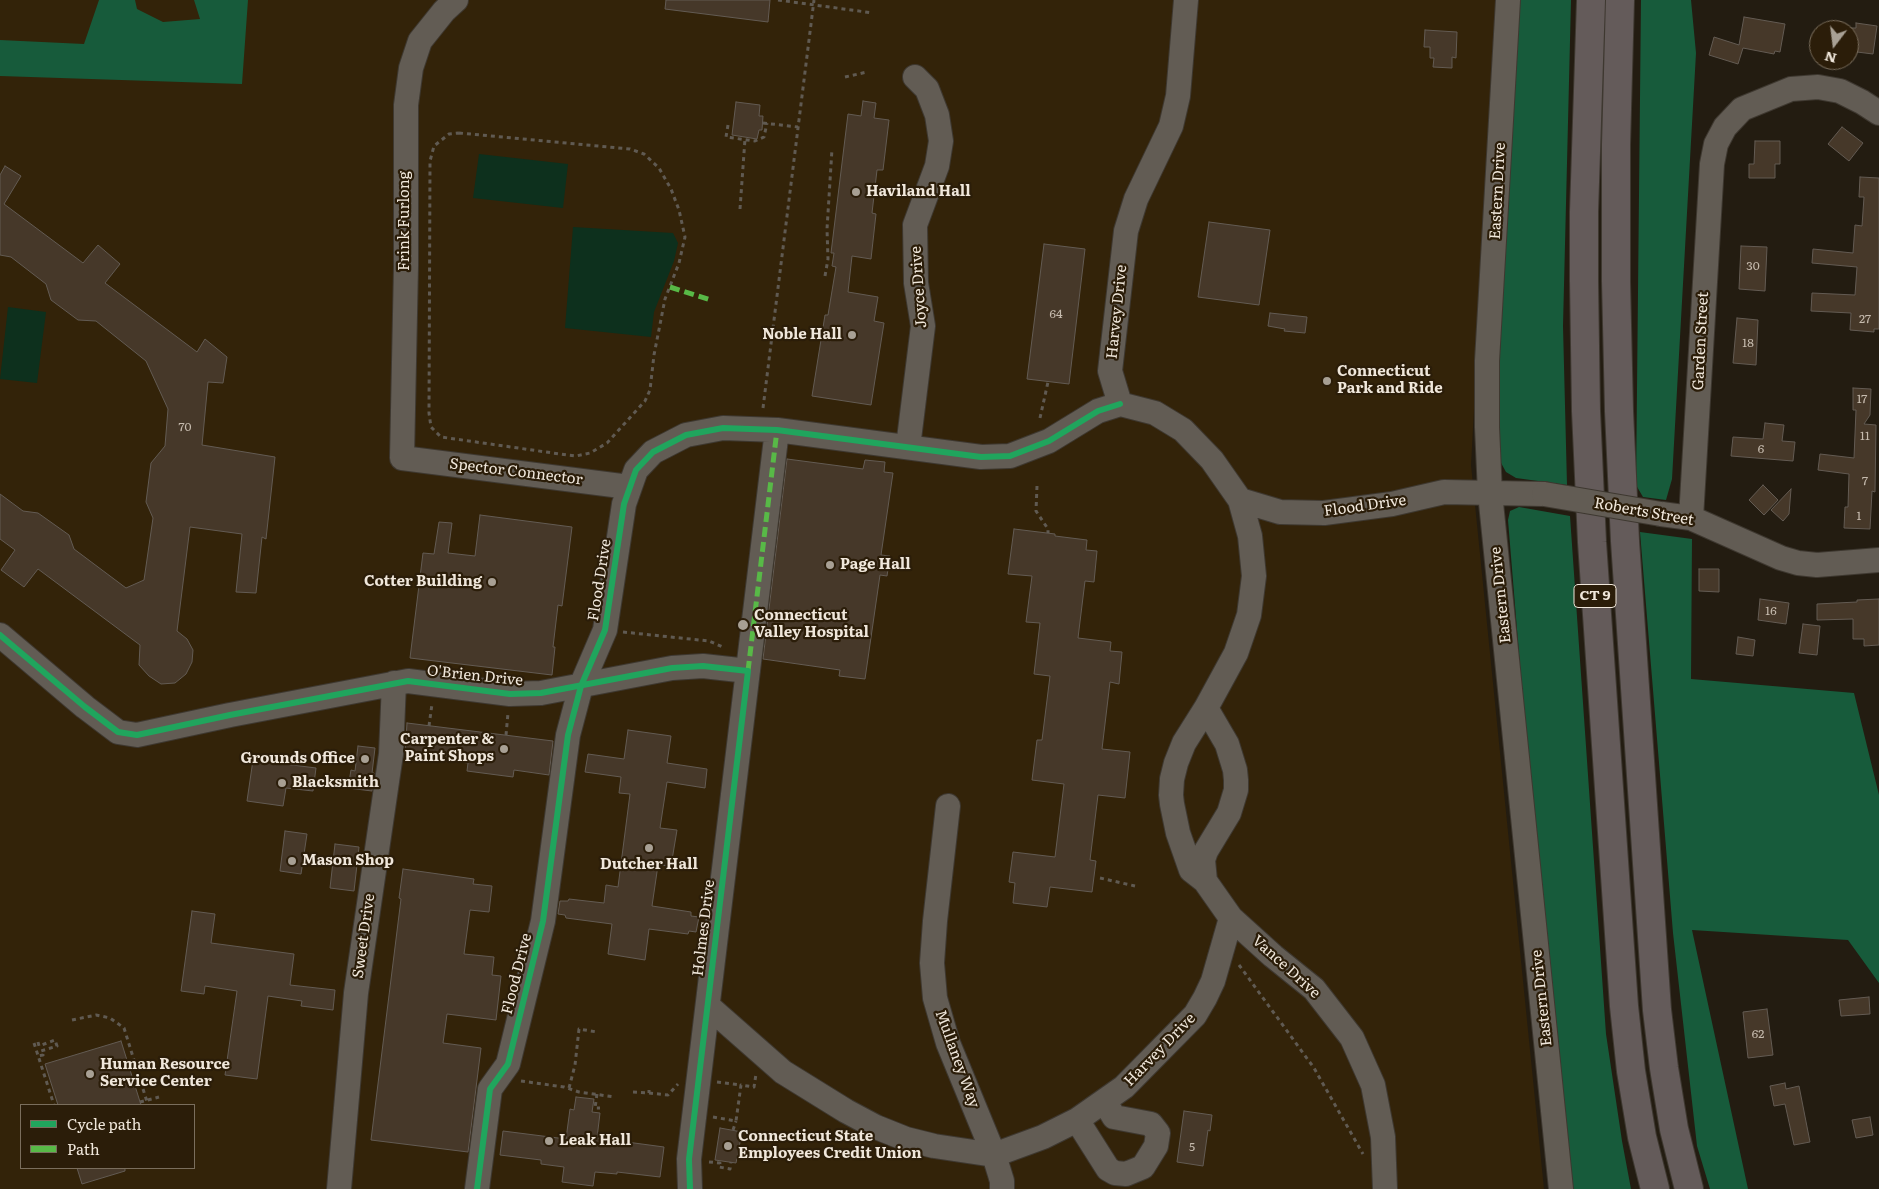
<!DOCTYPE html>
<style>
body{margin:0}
#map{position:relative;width:1879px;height:1189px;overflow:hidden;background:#231c11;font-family:Literata,serif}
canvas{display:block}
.legend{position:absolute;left:20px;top:1104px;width:175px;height:65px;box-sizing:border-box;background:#2b1d09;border:1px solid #7a6e5d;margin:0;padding:6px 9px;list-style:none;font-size:15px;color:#f0e7db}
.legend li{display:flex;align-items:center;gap:10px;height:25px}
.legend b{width:25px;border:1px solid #7a6e5d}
.north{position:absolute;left:1809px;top:20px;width:50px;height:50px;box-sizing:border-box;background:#2b1d09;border:1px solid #7a6e5d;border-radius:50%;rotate:195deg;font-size:14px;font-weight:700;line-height:20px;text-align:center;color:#f0e7db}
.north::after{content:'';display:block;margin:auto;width:18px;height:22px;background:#a8a094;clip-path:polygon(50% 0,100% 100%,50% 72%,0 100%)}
</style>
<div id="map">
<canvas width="1879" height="1189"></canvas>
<ul class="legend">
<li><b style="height:6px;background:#20a55d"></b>Cycle path</li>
<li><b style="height:6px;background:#58b947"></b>Path</li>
</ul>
<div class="north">N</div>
</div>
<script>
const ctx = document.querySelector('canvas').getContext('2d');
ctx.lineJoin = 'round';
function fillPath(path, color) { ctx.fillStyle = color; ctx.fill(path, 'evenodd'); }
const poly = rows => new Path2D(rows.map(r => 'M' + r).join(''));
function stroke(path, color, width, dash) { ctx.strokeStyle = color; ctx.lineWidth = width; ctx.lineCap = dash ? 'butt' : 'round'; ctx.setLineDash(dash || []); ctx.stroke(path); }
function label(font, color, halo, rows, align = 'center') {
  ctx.font = font + ' Literata,serif'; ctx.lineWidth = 4.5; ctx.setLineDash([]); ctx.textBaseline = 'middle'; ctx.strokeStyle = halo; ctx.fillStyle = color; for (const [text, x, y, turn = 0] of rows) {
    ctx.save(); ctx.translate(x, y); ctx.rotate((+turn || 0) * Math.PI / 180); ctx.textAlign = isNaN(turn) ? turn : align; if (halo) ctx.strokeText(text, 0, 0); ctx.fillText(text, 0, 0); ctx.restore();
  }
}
fillPath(poly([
 [0,0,1496,0,1471,465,1544,1189,0,1189],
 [21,1105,194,1105,194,1168,21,1168]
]), '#332309');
fillPath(poly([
 [479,154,568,164,563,208,473,198],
 [573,227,673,233,678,243,674,261,654,312,651,337,565,328],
 [8,307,46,312,37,383,0,379]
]), '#0d301d');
fillPath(poly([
 [99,0,135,0,137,9,163,22,200,19,194,0,248,0,242,84,0,76,0,40,84,44],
 [1519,0,1571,0,1563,326,1567,485,1516,478,1506,472,1500,461,1497,420,1504,258],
 [1641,0,1691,0,1696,53,1672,479,1666,500,1643,497,1636,485],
 [1519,507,1570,516,1606,1034,1622,1141,1631,1189,1573,1189,1530,788,1508,520,1510,511],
 [1640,532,1692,539,1691,679,1854,693,1879,795,1879,983,1848,940,1692,930,1748,1189,1710,1189,1697,1146,1673,933]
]), '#175b3b');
const building = poly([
 [666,0,770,0,768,22,665,9,666,0],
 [1744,17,1785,24,1780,52,1775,51,1774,54,1743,48,1738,64,1709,55,1714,37,1739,45,1744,17],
 [1856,23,1877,26,1873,54,1849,51,1851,28,1856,28,1856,23],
 [1425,30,1457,32,1456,58,1452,57,1452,68,1433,67,1434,58,1430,58,1430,47,1424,47,1425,30],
 [863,101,876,103,874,118,889,120,883,170,877,170,872,213,876,214,871,259,852,256,848,292,878,297,874,321,884,323,871,405,812,396,825,315,828,315,836,267,832,266,834,253,831,253,848,114,861,116,863,101],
 [736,102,760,105,759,116,763,116,762,130,759,130,757,139,732,135,736,102],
 [1842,127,1863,143,1849,161,1828,144,1842,127],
 [1755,141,1780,141,1780,164,1775,164,1775,178,1749,178,1749,164,1754,164,1755,141],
 [5,166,21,176,4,204,83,263,98,245,120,264,105,283,197,352,205,339,227,357,223,383,208,382,202,445,275,457,266,539,262,537,256,593,236,592,242,534,190,527,177,631,187,639,193,650,192,662,186,674,175,683,161,684,149,676,139,665,140,645,38,569,24,587,1,570,15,550,0,539,0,494,23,511,38,513,69,535,74,549,126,588,144,580,153,518,146,502,151,463,165,446,168,409,146,361,96,321,78,320,51,300,46,284,11,257,0,255,0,175,5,166],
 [1860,177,1879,178,1879,329,1874,329,1874,332,1850,330,1851,313,1811,311,1812,293,1855,295,1857,267,1812,263,1813,249,1853,253,1855,225,1862,226,1864,197,1859,197,1860,177],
 [1209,222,1270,230,1259,305,1198,297,1209,222],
 [1044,244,1085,249,1069,384,1027,379,1044,244],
 [1741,246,1767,247,1765,291,1739,289,1741,246],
 [1270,313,1307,317,1305,333,1284,331,1285,329,1268,326,1270,313],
 [1737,318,1758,320,1756,365,1733,363,1737,318],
 [1853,388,1871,389,1870,415,1864,424,1876,425,1875,492,1872,491,1870,529,1844,528,1845,507,1848,507,1849,474,1818,470,1820,454,1854,458,1856,410,1853,410,1853,388],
 [1765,423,1784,425,1782,441,1795,442,1793,461,1731,456,1733,437,1763,439,1765,423],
 [787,459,863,469,865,460,885,462,884,472,893,473,881,555,890,556,887,576,880,575,865,679,839,676,840,670,763,659,787,459],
 [1763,485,1778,500,1764,515,1749,500,1763,485],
 [1791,489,1789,514,1783,521,1771,510,1791,489],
 [480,515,572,527,562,606,558,605,553,647,555,647,552,675,410,658,423,553,434,554,439,522,452,523,448,553,475,556,480,515],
 [1014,529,1055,534,1055,536,1087,540,1086,550,1097,551,1094,582,1085,581,1078,638,1111,642,1110,651,1122,652,1119,684,1110,682,1102,749,1130,752,1125,798,1098,795,1090,860,1096,861,1092,892,1050,887,1047,907,1013,903,1015,883,1009,882,1013,852,1055,857,1064,784,1032,780,1037,740,1042,740,1050,676,1034,674,1040,623,1026,622,1032,576,1008,574,1014,529],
 [1699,569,1719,569,1719,592,1699,591,1699,569],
 [1760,599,1789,603,1786,624,1758,620,1760,599],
 [1879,599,1879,645,1864,646,1864,639,1853,639,1853,619,1817,620,1817,604,1857,602,1857,600,1879,599],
 [1803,624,1820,626,1817,655,1799,653,1803,624],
 [1738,637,1755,640,1753,656,1736,654,1738,637],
 [407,723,553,741,549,775,514,770,513,777,467,771,468,763,405,755,407,723],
 [628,730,671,736,667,763,707,769,705,788,667,782,660,828,677,830,671,866,658,865,652,906,691,912,691,916,699,917,696,932,689,931,688,934,649,929,645,960,608,954,612,924,566,918,565,915,558,914,560,901,568,901,569,899,604,903,606,885,618,887,630,794,619,793,621,777,585,772,588,754,624,759,628,730],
 [358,746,375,748,372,773,374,773,372,791,348,788,351,770,355,771,358,746],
 [253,760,316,768,313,791,286,788,283,806,247,801,253,760],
 [285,831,307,834,301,874,280,871,285,831],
 [335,844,359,847,354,891,330,888,335,844],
 [403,869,474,879,473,884,492,886,489,912,470,910,464,954,494,957,492,975,501,976,496,1020,447,1014,443,1043,481,1048,468,1152,371,1140,401,899,399,898,403,869],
 [192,911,215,914,211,943,294,954,290,985,335,990,333,1010,301,1006,302,1001,268,996,257,1079,225,1075,237,991,205,986,204,994,181,991,192,911],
 [1869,997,1870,1014,1841,1016,1839,1000,1869,997],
 [1767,1009,1773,1055,1748,1058,1743,1012,1767,1009],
 [121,1041,141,1105,58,1105,45,1064,121,1041],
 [1785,1083,1786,1089,1799,1086,1810,1142,1794,1145,1785,1104,1774,1106,1770,1086,1785,1083],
 [576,1097,594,1099,592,1112,600,1113,597,1138,664,1147,660,1177,617,1172,617,1174,595,1172,593,1186,562,1182,564,1167,541,1164,541,1160,500,1155,503,1131,566,1139,570,1109,574,1110,576,1097],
 [1184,1111,1212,1115,1210,1131,1208,1130,1203,1166,1177,1162,1184,1111],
 [1870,1117,1873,1135,1856,1138,1852,1120,1870,1117],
 [720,1128,742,1132,736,1163,715,1160,720,1128],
 [77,1168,125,1168,125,1171,82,1184,77,1168]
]);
fillPath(building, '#463829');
stroke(building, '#635b53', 1);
const minor = poly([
 [456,0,444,11,420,41,411,68,406,105,406,266,402,458,629,487],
 [1186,0,1178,96,1171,126,1136,199,1126,231,1110,371,1120,404,1155,413,1183,430,1212,460,1240,500,1250,536,1254,576,1249,615,1236,653,1206,708,1227,744,1235,770,1236,780,1236,790,1229,813,1206,851,1203,860,1205,881],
 [1508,0,1487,361,1487,427,1490,493,1561,1189],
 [908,447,923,326,916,283,915,225,937,166,941,141,937,115,927,89,915,77],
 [1240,500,1280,512,1324,513,1392,504,1444,492,1544,494],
 [1661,514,1691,518,1781,558,1798,563,1817,565,1879,560],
 [1691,518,1712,164,1716,144,1725,127,1742,109,1791,89,1818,87,1840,91,1862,102,1879,113],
 [0,635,85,707,118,732,137,735,230,715,408,681,510,694,541,693,672,668,703,666,748,671],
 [948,806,935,921,932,963,935,998,948,1043,994,1155,1002,1181,1002,1189],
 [1231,918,1273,956,1314,989,1352,1038,1373,1085,1383,1137,1385,1189],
 [708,1006,783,1072,846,1111,876,1127,906,1139,934,1146,994,1155,1043,1137,1077,1120,1124,1087,1195,1015,1205,998,1213,981,1231,918,1205,881,1191,870,1178,833,1172,804,1171,795,1172,779,1176,763,1184,743,1206,708],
 [1077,1120,1108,1169,1115,1173,1126,1174,1143,1167,1156,1146,1158,1133,1151,1124,1114,1117,1105,1102],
 [339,1189,356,993,391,754,394,683],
 [477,1189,490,1089,508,1064,543,921,568,735,581,686,605,630,624,504,636,470,653,452,686,435,723,428,777,430,981,457,1010,456,1049,441,1098,411,1120,404],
 [690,1189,689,1159,777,430]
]);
const highway = poly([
 [1591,0,1584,212,1584,280,1586,411,1592,542,1624,1006,1631,1071,1642,1137,1655,1189],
 [1620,0,1616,145,1616,281,1619,411,1625,541,1657,1010,1664,1068,1674,1129,1689,1189]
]);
stroke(minor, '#3e3830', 26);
stroke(highway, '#3e3830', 30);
stroke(poly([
 [778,0,873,13],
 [845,77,867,72],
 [763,123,798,127],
 [728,125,726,137,755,141,764,137,767,123],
 [459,133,630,149,644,154,659,168,671,189,679,210,685,237,679,263,665,299,654,355,650,390,645,401,607,443,590,453,576,456,567,455,441,437,431,427,429,413,430,161,434,146,449,134,459,133],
 [740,209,745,139],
 [825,276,828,259,827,229,832,149],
 [763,408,814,0],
 [1040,418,1048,382],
 [1037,486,1036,511,1048,529,1048,533],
 [623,632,709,641,723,647],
 [429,726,432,704],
 [506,735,508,713],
 [1100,878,1135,886],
 [1239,965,1314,1068,1363,1154],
 [72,1020,96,1015,110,1018,124,1028,148,1105],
 [38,1042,39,1046,55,1040,57,1046,41,1051,43,1055,38,1056],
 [34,1043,54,1105],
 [521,1081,564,1087,579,1092,615,1097],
 [717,1082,741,1085],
 [134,1083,141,1082],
 [569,1088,575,1065,579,1029,597,1032],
 [633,1092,649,1093,649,1090],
 [649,1093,668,1095,678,1084],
 [597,1094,595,1108,600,1108],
 [140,1102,159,1097],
 [713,1117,736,1121,741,1085,754,1087,756,1074],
 [733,1130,736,1121],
 [709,1162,720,1163,719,1167,730,1169,731,1162]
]), '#605a52', 3, [4, 4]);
stroke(minor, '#625c54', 24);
stroke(highway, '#645b5a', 28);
const minorBridge = poly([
 [1544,494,1661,514]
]);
stroke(minorBridge, '#3e3830', 26, []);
stroke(minorBridge, '#625c54', 24);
stroke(poly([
 [670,287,711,300],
 [748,671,777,430]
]), '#58b947', 5, [10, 5]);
stroke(poly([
 [0,635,85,707,118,732,137,735,230,715,408,681,510,694,541,693,672,668,703,666,748,671,689,1159,690,1189],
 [477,1189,490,1089,508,1064,543,921,568,735,581,686,605,630,624,504,636,470,653,452,686,435,723,428,777,430,981,457,1010,456,1049,441,1098,411,1120,404]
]), '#20a55d', 6);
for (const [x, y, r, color] of [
 [856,192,5,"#a8a094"],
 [852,335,5,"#a8a094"],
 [1327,381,5,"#a8a094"],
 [830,565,5,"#a8a094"],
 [492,582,5,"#a8a094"],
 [743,625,6,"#a8a094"],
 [504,749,5,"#a8a094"],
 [365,759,5,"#a8a094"],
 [282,783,5,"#a8a094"],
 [649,848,5,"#a8a094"],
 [292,861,5,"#a8a094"],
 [90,1074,5,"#a8a094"],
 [549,1141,5,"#a8a094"],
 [728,1146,5,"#a8a094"]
]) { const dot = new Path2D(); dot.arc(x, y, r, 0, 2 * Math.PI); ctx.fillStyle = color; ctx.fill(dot); stroke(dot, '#2b1d09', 2); }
label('12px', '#c6bbae', null, [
 ["30",1753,266],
 ["64",1056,314],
 ["27",1865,319],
 ["18",1748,343],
 ["17",1862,399],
 ["70",185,427],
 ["11",1865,436],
 ["6",1761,449],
 ["7",1865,481],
 ["1",1859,516],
 ["16",1771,611],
 ["62",1758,1034],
 ["5",1192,1147]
]);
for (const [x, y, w] of [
 [1595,596,42]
]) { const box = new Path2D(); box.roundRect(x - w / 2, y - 11.5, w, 23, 4); ctx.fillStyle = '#2b1d09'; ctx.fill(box); stroke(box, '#f0e7db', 1); }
label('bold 14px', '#f0e7db', null, [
 ["CT 9",1595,596]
]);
label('15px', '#f0e7db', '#2b1d09', [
 ["Eastern Drive",1498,191,-87],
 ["Frink Furlong",405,221,-90],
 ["Joyce Drive",919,287,-94],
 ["Harvey Drive",1117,312,-84],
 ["Garden Street",1701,341,-87],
 ["Spector Connector",516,472,7],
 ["Flood Drive",1365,506,-8],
 ["Roberts Street",1644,512,10],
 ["Flood Drive",600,580,-81],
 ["Eastern Drive",1501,595,-96],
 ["O'Brien Drive",475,676,6],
 ["Holmes Drive",704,928,-83],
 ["Sweet Drive",364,936,-82],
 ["Vance Drive",1286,967,42],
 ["Flood Drive",517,974,-76],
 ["Eastern Drive",1542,998,-96],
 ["Harvey Drive",1160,1050,-46],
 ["Mullaney Way",957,1059,70]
]);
label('bold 15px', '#f0e7db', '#2b1d09', [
 ["Haviland Hall",866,192],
 ["Noble Hall",842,335,"right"],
 ["Connecticut",1337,372],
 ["Park and Ride",1337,389],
 ["Page Hall",840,565],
 ["Cotter Building",482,582,"right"],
 ["Connecticut",754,616],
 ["Valley Hospital",754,633],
 ["Carpenter &",494,740,"right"],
 ["Paint Shops",494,757,"right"],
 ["Grounds Office",355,759,"right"],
 ["Blacksmith",292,783],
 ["Mason Shop",302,861],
 ["Dutcher Hall",649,865,"center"],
 ["Human Resource",100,1065],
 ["Service Center",100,1082],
 ["Connecticut State",738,1137],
 ["Employees Credit Union",738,1154],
 ["Leak Hall",559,1141]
], 'left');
</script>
